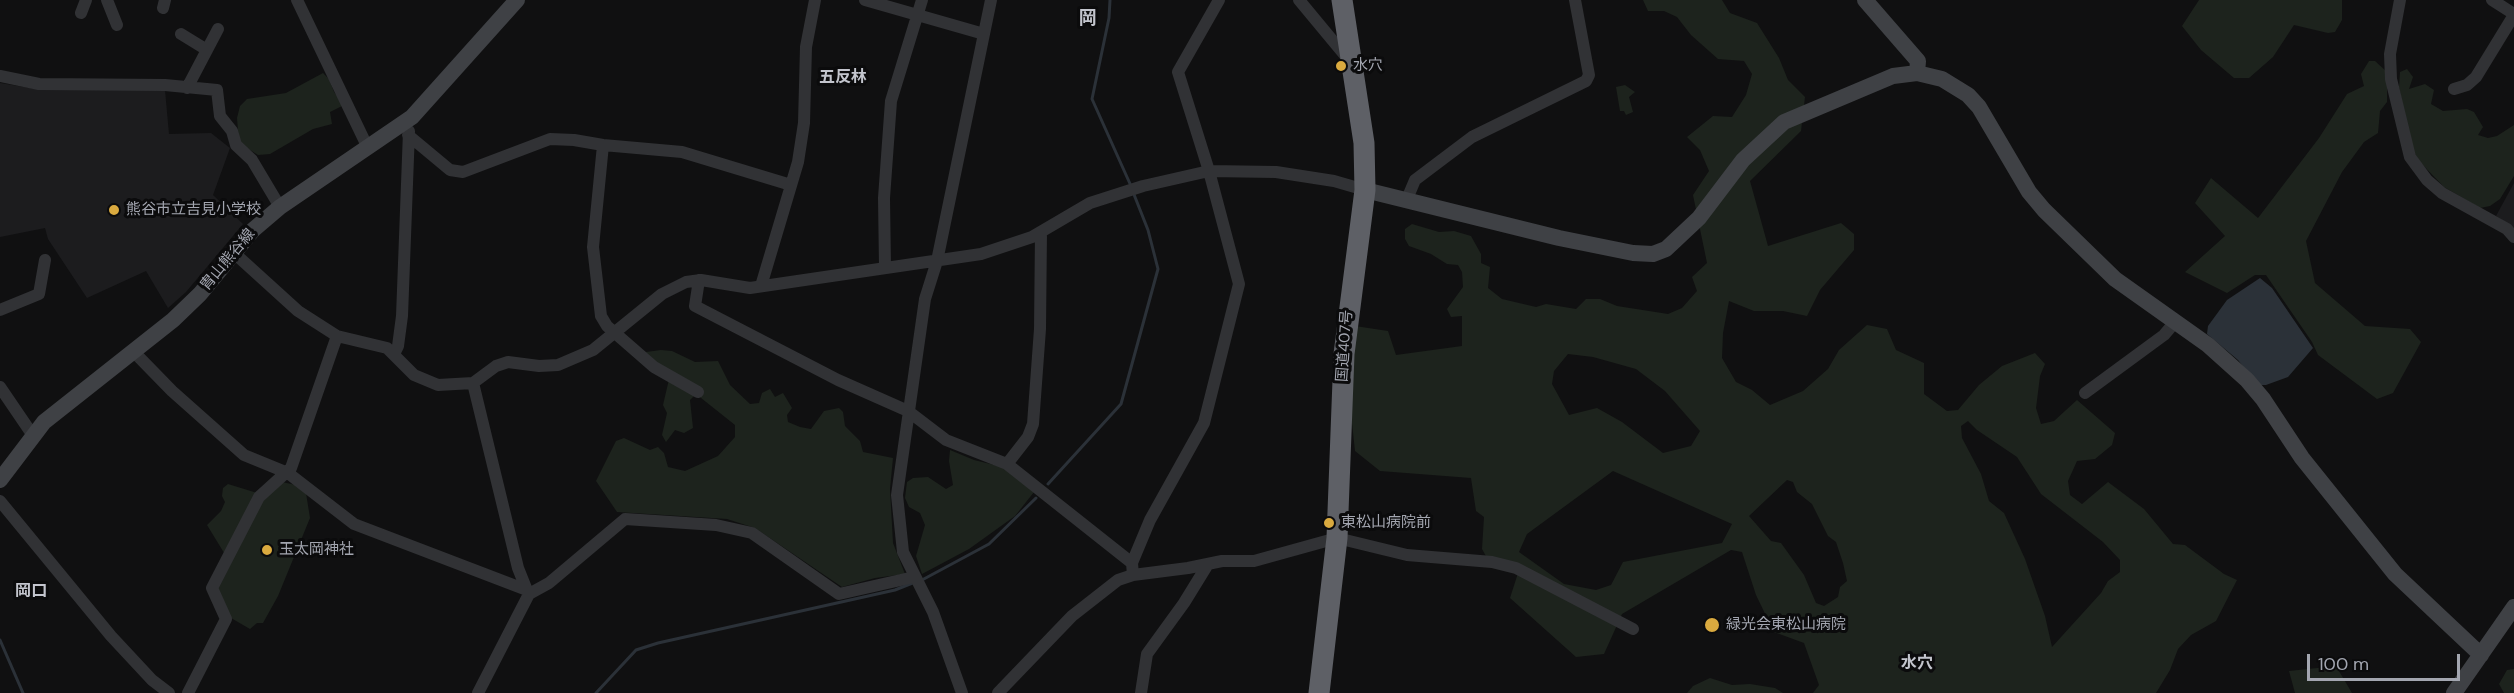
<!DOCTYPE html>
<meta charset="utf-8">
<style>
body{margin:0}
#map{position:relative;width:2514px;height:693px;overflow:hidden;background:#101011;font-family:"DM Sans",sans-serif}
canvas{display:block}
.scale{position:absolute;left:2307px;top:654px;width:153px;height:27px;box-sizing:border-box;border:3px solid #a3a6b0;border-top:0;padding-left:8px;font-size:18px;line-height:21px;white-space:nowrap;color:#a3a6b0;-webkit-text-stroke:4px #0b0b0c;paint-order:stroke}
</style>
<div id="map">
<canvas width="2514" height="693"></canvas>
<div class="scale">100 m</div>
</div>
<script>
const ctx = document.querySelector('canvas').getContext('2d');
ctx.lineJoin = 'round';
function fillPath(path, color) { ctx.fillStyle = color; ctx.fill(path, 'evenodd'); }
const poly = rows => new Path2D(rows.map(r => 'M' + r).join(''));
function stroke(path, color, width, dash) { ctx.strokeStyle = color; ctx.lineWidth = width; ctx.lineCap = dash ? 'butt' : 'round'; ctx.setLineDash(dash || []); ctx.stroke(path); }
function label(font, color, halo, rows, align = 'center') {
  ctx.font = font + ' "DM Sans","Noto Sans JP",sans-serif'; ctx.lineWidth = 6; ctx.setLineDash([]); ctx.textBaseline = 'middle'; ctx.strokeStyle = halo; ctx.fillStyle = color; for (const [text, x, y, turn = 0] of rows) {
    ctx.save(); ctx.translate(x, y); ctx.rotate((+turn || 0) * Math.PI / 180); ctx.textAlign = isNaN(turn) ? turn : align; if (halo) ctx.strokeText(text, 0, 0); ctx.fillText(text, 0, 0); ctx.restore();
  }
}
fillPath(poly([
 [0,83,36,89,165,90,169,134,211,133,230,148,213,195,243,224,186,292,168,308,146,271,87,298,48,239,45,228,0,237],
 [2514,183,2514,228,2496,216]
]), '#1c1c1e');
fillPath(poly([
 [1643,0,1722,0,1730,13,1757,23,1779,58,1788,80,1805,97,1801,131,1750,181,1768,246,1841,223,1854,234,1854,250,1820,290,1807,316,1783,311,1754,311,1729,301,1723,333,1722,358,1736,382,1752,390,1770,405,1803,391,1828,369,1839,350,1867,325,1887,329,1896,350,1924,363,1924,394,1947,411,1958,410,1979,385,2002,366,2035,353,2045,364,2040,376,2036,408,2041,424,2054,421,2077,400,2115,433,2112,445,2095,459,2077,461,2068,481,2070,495,2082,504,2108,482,2144,509,2173,544,2185,545,2224,574,2237,580,2216,621,2191,635,2178,649,2170,670,2156,693,1813,693,1819,685,1804,643,1774,632,1756,595,1742,552,1731,550,1622,614,1604,654,1576,657,1510,598,1518,573,1487,558,1482,549,1484,517,1476,511,1471,478,1380,471,1355,451,1351,414,1355,326,1388,331,1396,355,1462,346,1462,316,1451,317,1447,309,1463,287,1462,272,1458,265,1447,264,1431,254,1409,246,1405,239,1405,229,1412,224,1439,232,1454,231,1471,236,1481,254,1481,263,1490,267,1488,288,1502,299,1536,307,1546,304,1576,309,1586,299,1600,299,1617,306,1668,314,1682,308,1697,291,1692,277,1707,263,1693,195,1709,171,1700,150,1687,137,1713,116,1732,117,1746,95,1752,74,1744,61,1718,59,1691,35,1677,17,1664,11,1648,11],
 [1568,354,1593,357,1636,369,1665,391,1700,431,1691,446,1663,453,1622,422,1597,408,1569,415,1552,384,1554,371],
 [1968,421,1977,430,2017,457,2041,494,2103,542,2120,560,2120,572,2108,581,2101,593,2052,647,2045,616,2025,559,2004,513,1989,501,1981,474,1962,438,1961,426],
 [1613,471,1732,524,1722,543,1623,562,1611,585,1596,590,1564,584,1519,552,1527,534],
 [1787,480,1793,482,1797,492,1812,504,1828,536,1836,542,1843,563,1847,581,1840,587,1838,597,1824,606,1816,603,1804,575,1781,543,1771,541,1749,516],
 [2199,0,2342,0,2342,20,2335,32,2328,33,2294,25,2273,57,2249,78,2234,78,2201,50,2182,26],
 [2369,61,2375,61,2387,72,2387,102,2380,111,2378,133,2364,142,2342,172,2306,241,2315,283,2365,326,2410,329,2421,342,2393,393,2377,399,2318,355,2312,342,2266,275,2255,275,2227,293,2185,272,2225,236,2195,203,2211,178,2258,218,2319,138,2347,94,2364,86,2361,74],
 [2407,69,2413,77,2409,89,2425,84,2434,90,2431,104,2443,111,2467,109,2474,112,2483,127,2478,135,2488,138,2497,136,2514,125,2514,176,2500,199,2490,206,2480,208,2444,187,2419,161,2411,147,2399,87,2400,72],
 [323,73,329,79,334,92,344,105,330,112,332,124,313,129,270,154,258,155,239,143,237,118,240,106,247,99,286,93],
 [1625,85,1635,92,1629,97,1633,112,1626,115,1624,111,1620,111,1616,87],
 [661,350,672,351,695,362,718,361,730,385,750,404,759,403,762,393,770,389,775,397,783,393,792,408,787,415,788,422,800,427,811,429,824,411,839,408,843,412,845,426,860,441,863,452,893,458,890,489,893,543,905,574,875,578,842,587,755,528,727,519,617,512,596,481,616,441,624,438,650,450,658,447,664,453,668,467,685,471,718,456,735,437,735,425,696,394,690,400,693,428,684,433,675,430,666,442,662,435,667,413,663,405,670,375,647,356,646,352],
 [950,450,974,460,1007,468,1034,492,1015,516,969,549,922,574,916,556,925,525,920,513,909,507,905,498,907,482,913,478,928,477,946,489,953,485,949,461],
 [282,482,296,485,306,493,310,518,278,596,263,623,257,623,250,629,231,618,217,590,229,561,207,525,221,511,225,502,222,496,223,488,228,484,267,496],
 [2336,666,2352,693,2295,693,2289,671],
 [2514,669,2514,693,2504,693,2499,684,2507,670],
 [1710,678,1732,685,1750,684,1775,688,1783,693,1687,693,1693,686]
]), '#1d231d');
fillPath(poly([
 [2260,278,2272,288,2313,348,2288,377,2266,385,2258,385,2238,360,2207,334,2208,326,2227,300]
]), '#2b3138');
stroke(poly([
 [1110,0,1109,18,1092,99,1131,186],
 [1048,484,1121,404,1158,269,1148,230,1133,192],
 [922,580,989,544,1036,498],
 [0,640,23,693],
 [596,693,636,650,658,643,895,590,915,582]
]), '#2b3138', 3);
stroke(poly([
 [107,0,117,25],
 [297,0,368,148],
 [865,0,984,34],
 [1299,0,1348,59],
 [2400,0,2390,54,2391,79,2410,157,2427,180,2442,193,2507,229,2514,237],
 [2492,0,2514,14],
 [163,8,165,0],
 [81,13,86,0],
 [181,34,207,50],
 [0,76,39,84,165,85,217,90,220,116,232,131,236,145,252,160,280,207],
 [187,88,218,29],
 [2454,89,2467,85,2476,77,2514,15],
 [408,135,450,170,463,172,550,139,574,140,603,145,682,152,791,185],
 [603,145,593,247,601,316,607,326,654,367,698,392],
 [1407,199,1415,180,1472,137,1586,81,1589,75,1575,0],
 [233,252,298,311,337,336,387,348,414,375,438,385,473,383,496,366,508,362,539,366,558,365,593,350,662,294,686,282,701,280,750,288,981,254,1032,237,1090,203,1143,186,1209,171,1276,172,1334,181,1365,190],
 [885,267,884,198,891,101,922,0],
 [699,280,695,306,838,380,908,411,946,440,1007,464,1132,563],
 [761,286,798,162,804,123,806,47,815,0],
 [0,310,39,294,45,260],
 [133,351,172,391,244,455,288,473,354,524,524,589],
 [394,354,398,346,402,316,409,131],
 [473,383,518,568,528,593],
 [0,387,32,434],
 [2085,393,2164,335,2175,322],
 [1007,464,1028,437,1033,424,1040,329,1041,232],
 [0,501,111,636,152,680,169,693],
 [1133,575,1132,563,1150,520,1204,423,1239,284,1209,171,1178,72,1219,0],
 [188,693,226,619,212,588,259,497,291,468,337,336],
 [478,693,529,594,549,583,625,519,716,525,752,533,839,594,914,577],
 [962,693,933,612,903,552,897,495,925,299,937,261,991,0],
 [998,693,1072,616,1118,580,1133,575,1188,568,1222,561,1254,561,1337,538,1407,555,1492,562,1516,568,1633,629],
 [1141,693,1147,654,1184,603,1208,564]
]), '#313235', 12);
stroke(poly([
 [1865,0,1918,61,1917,73],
 [1365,190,1559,238,1633,253,1653,254,1666,249,1699,218,1743,160,1784,122,1893,76,1917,73,1942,79,1968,95,1979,107,2029,192,2044,210,2115,279,2208,345,2247,380,2263,399,2302,458,2395,574,2481,655],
 [0,480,44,422,173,320,200,294,253,230,280,207,412,117,517,0],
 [2454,693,2514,607]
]), '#3f4145', 16);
stroke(poly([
 [1319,693,1337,538,1344,354,1365,190,1364,143,1342,0]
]), '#5e6066', 21);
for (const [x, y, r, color] of [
 [1341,66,6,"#daaa3f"],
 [114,210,6,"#daaa3f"],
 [1329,523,6,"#daaa3f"],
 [267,550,6,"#daaa3f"],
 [1712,625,8,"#daaa3f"]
]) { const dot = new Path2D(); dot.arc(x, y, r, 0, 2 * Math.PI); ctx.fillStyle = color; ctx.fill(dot); stroke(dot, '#0b0b0c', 2); }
label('15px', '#a3a6b0', '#0b0b0c', [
 ["水穴",1353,66],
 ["熊谷市立吉見小学校",126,210],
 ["東松山病院前",1341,523],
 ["玉太岡神社",279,550],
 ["緑光会東松山病院",1726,625]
], 'left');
label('15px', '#a3a6b0', '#0b0b0c', [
 ["胄山熊谷線",228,260,-50],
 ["国道407号",1345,346,-86]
]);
label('bold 16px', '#c3c5cd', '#0b0b0c', [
 ["五反林",843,78],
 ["岡口",31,592],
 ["水穴",1917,664]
]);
label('bold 18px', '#c3c5cd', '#0b0b0c', [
 ["岡",1088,19]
]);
</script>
